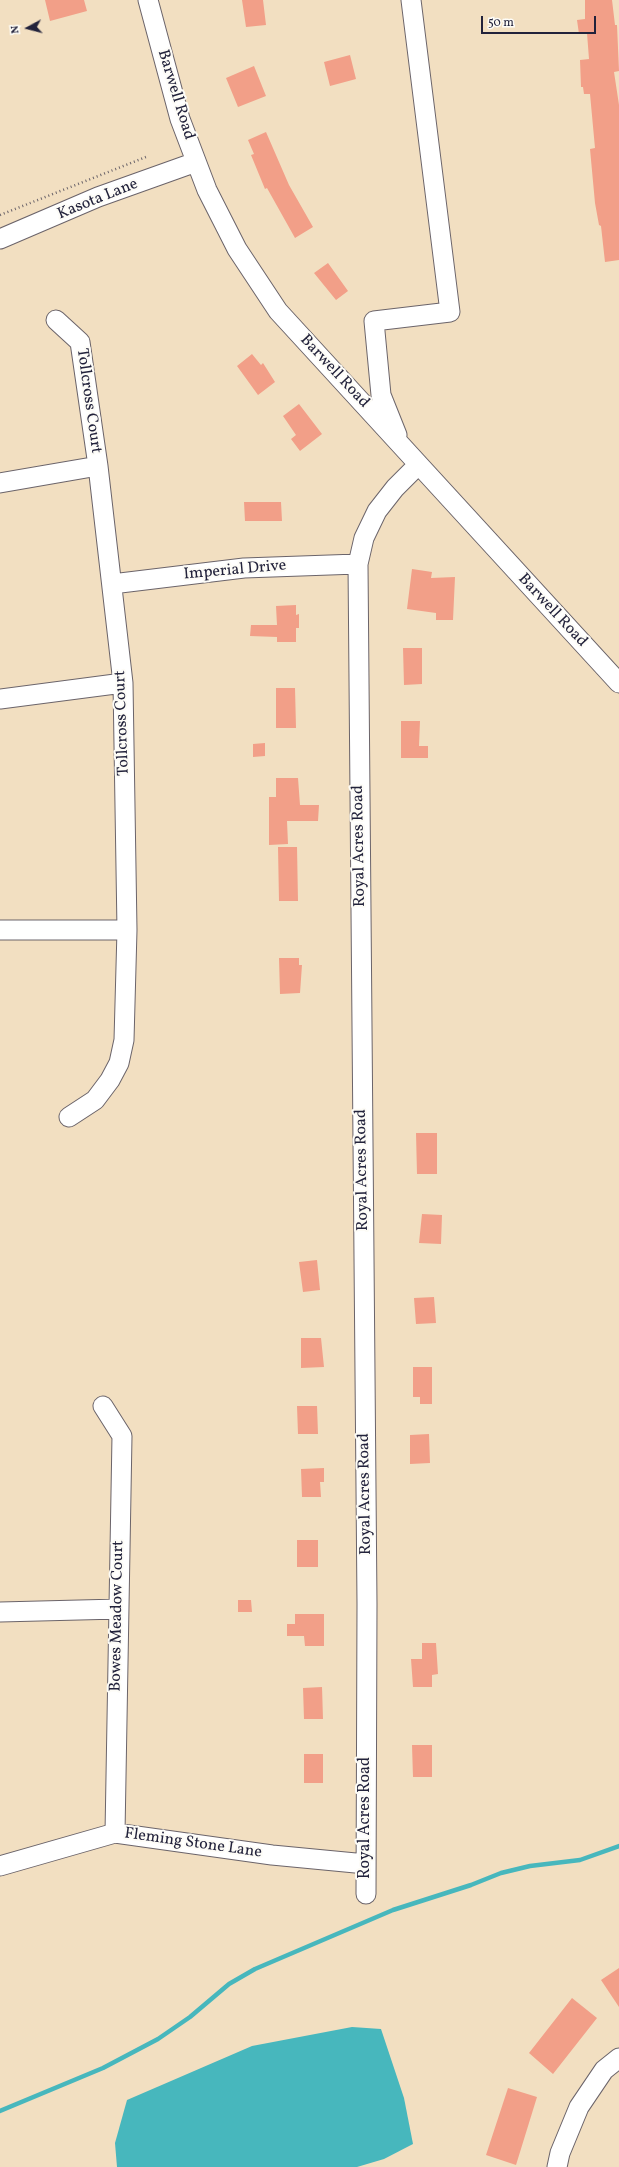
<!DOCTYPE html>
<style>
body{margin:0}
#map{position:relative;width:619px;height:2167px;overflow:hidden;background:#f2dfc1;font-family:Vollkorn,serif}
canvas{display:block}
.north{position:absolute;left:8px;top:8px;width:40px;height:40px;-webkit-text-stroke:3px #fdfcf7;paint-order:stroke;rotate:263deg;font-size:11px;font-weight:700;line-height:16px;text-align:center;color:#22223b}
.north::after{content:'';display:block;margin:auto;width:14px;height:18px;background:#22223b;clip-path:polygon(50% 0,100% 100%,50% 72%,0 100%)}
.scale{position:absolute;left:481px;top:16px;width:115px;height:18px;box-sizing:border-box;border:2px solid #22223b;border-top:0;padding-left:5px;font-size:12px;line-height:14px;white-space:nowrap;color:#22223b;-webkit-text-stroke:3px #fdfcf7;paint-order:stroke}
</style>
<div id="map">
<canvas width="619" height="2167"></canvas>
<div class="north">N</div>
<div class="scale">50 m</div>
</div>
<script>
const ctx = document.querySelector('canvas').getContext('2d');
ctx.lineJoin = 'round';
function fillPath(path, color) { ctx.fillStyle = color; ctx.fill(path, 'evenodd'); }
const poly = rows => new Path2D(rows.map(r => 'M' + r).join(''));
function stroke(path, color, width, dash) { ctx.strokeStyle = color; ctx.lineWidth = width; ctx.lineCap = dash ? 'butt' : 'round'; ctx.setLineDash(dash || []); ctx.stroke(path); }
function label(font, color, halo, rows, align = 'center') {
  ctx.font = font + ' Vollkorn,serif'; ctx.lineWidth = 4; ctx.setLineDash([]); ctx.textBaseline = 'middle'; ctx.strokeStyle = halo; ctx.fillStyle = color; for (const [text, x, y, turn = 0] of rows) {
    ctx.save(); ctx.translate(x, y); ctx.rotate((+turn || 0) * Math.PI / 180); ctx.textAlign = isNaN(turn) ? turn : align; if (halo) ctx.strokeText(text, 0, 0); ctx.fillText(text, 0, 0); ctx.restore();
  }
}
fillPath(poly([
 [352,2027,381,2029,404,2098,413,2144,384,2159,357,2167,117,2167,115,2143,127,2100,252,2046]
]), '#47b7bd');
stroke(poly([
 [0,2111,103,2068,158,2039,190,2017,229,1984,255,1969,393,1910,471,1885,501,1873,530,1866,580,1860,619,1846]
]), '#47b7bd', 4.5);
fillPath(poly([
 [45,0,84,0,87,11,50,21],
 [242,0,263,0,266,25,246,27],
 [585,0,612,0,615,25,617,25,619,71,614,72,619,105,619,260,605,262,601,226,599,225,595,203,590,149,595,148,590,94,584,94,583,87,581,87,580,60,589,59,587,33,579,34,577,20,585,19],
 [350,55,356,79,330,86,324,62],
 [254,66,266,96,238,107,226,78],
 [266,132,289,185,313,227,295,238,267,188,265,189,251,155,254,154,248,140],
 [328,263,348,291,336,300,314,273],
 [252,354,261,365,263,363,275,382,258,395,237,366],
 [299,404,322,434,300,451,291,439,296,435,283,416],
 [244,502,281,502,282,521,245,521],
 [412,569,432,572,431,578,455,577,453,620,436,620,436,613,407,609],
 [296,605,296,615,299,614,299,628,296,628,296,642,277,642,277,637,250,636,251,625,277,625,276,606],
 [403,648,422,648,422,684,404,685],
 [276,688,295,688,296,728,276,728],
 [401,721,420,721,419,746,428,746,428,758,401,758],
 [265,743,265,756,253,757,253,744],
 [276,778,298,778,300,805,319,805,318,821,287,821,288,844,269,845,269,797,276,797],
 [278,847,297,847,298,901,279,901],
 [279,958,299,958,299,965,302,965,300,993,280,994],
 [416,1133,437,1133,437,1174,417,1174],
 [422,1214,442,1215,441,1244,419,1243],
 [317,1260,320,1290,303,1292,299,1262],
 [434,1297,436,1323,416,1324,414,1298],
 [301,1338,321,1338,324,1367,301,1368],
 [413,1367,432,1367,432,1404,420,1404,420,1397,413,1397],
 [297,1406,317,1406,318,1434,298,1434],
 [429,1434,430,1463,410,1464,410,1435],
 [324,1468,324,1482,320,1482,321,1497,302,1497,301,1469],
 [297,1540,318,1540,318,1567,297,1567],
 [238,1600,251,1600,252,1612,238,1612],
 [295,1614,324,1614,324,1646,305,1646,304,1636,287,1636,287,1624,295,1624],
 [422,1643,436,1643,438,1674,432,1675,432,1687,413,1687,411,1659,422,1659],
 [322,1687,323,1719,304,1719,303,1688],
 [412,1745,432,1745,432,1777,413,1777],
 [304,1754,323,1754,323,1783,304,1783],
 [619,1968,619,2007,601,1980],
 [572,1998,597,2018,553,2074,529,2053],
 [508,2088,537,2097,516,2165,486,2155]
]), '#f29f88');
const minor = poly([
 [148,0,180,119,207,190,237,249,278,311,619,683],
 [0,239,98,197,196,162],
 [56,320,80,342,98,466,123,683,127,930,124,1040,119,1063,110,1080,95,1100,69,1117],
 [397,435,381,395,374,321,450,312,411,0],
 [0,483,98,466],
 [112,584,244,568,358,564],
 [0,699,123,683],
 [0,930,127,930],
 [103,1406,122,1436,115,1833],
 [0,1612,119,1609],
 [0,1866,115,1833,272,1855,366,1864],
 [366,1894,367,1604,358,564,364,538,377,511,395,488,418,465],
 [557,2167,560,2153,579,2107,604,2070,619,2058]
]);
stroke(minor, '#6b646a', 21);
stroke(poly([
 [0,215,146,157]
]), '#6b646a', 2.5, [1, 3]);
stroke(minor, '#fff', 19);
label('16px', '#22223b', '#fdfcf7', [
 ["Barwell Road",175,95,73],
 ["Kasota Lane",98,200,-22],
 ["Barwell Road",334,372,47],
 ["Tollcross Court",88,401,82],
 ["Imperial Drive",235,571,-5],
 ["Barwell Road",552,611,47],
 ["Tollcross Court",123,723,-92],
 ["Royal Acres Road",360,846,-91],
 ["Royal Acres Road",363,1170,-91],
 ["Royal Acres Road",366,1494,-91],
 ["Bowes Meadow Court",118,1616,-89],
 ["Royal Acres Road",366,1818,-90],
 ["Fleming Stone Lane",193,1844,8]
]);
</script>
